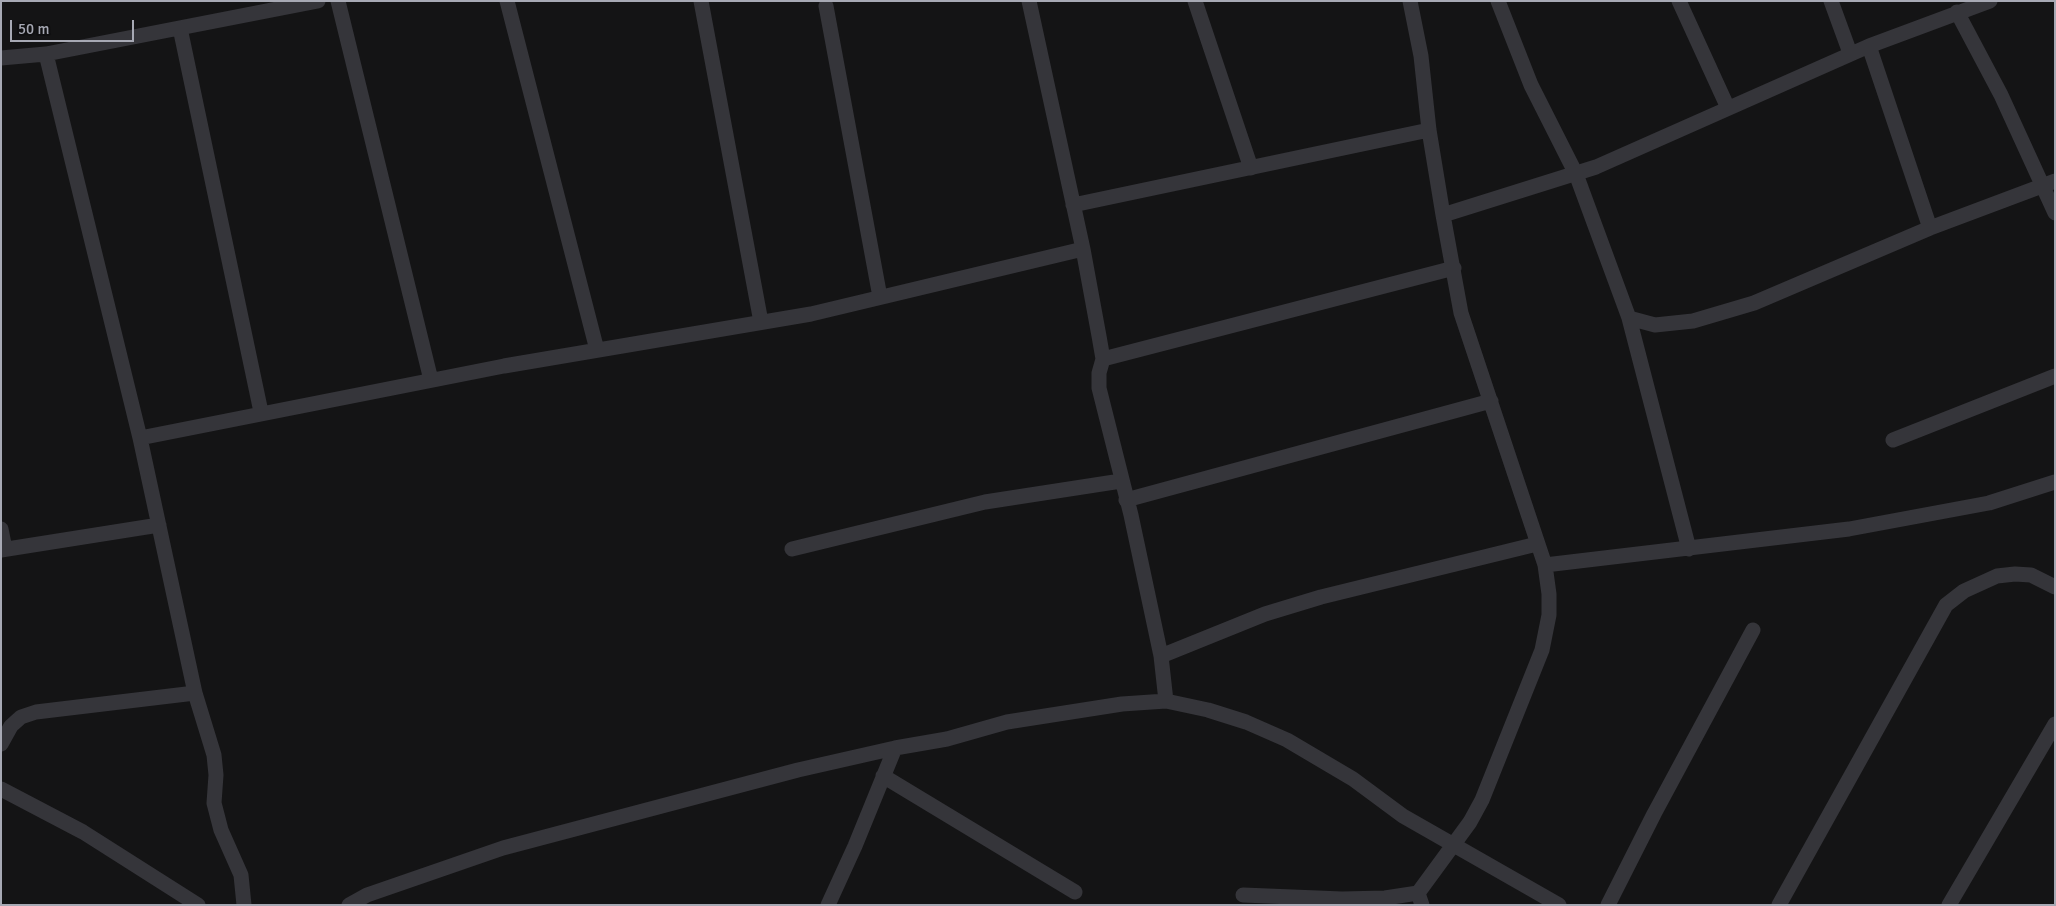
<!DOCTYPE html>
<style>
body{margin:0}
#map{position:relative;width:2056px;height:906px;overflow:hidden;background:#141415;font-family:Signika,sans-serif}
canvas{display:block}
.frame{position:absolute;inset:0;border:2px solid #a7a9b4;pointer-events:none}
.scale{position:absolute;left:10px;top:20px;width:124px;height:22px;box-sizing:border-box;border:2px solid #a7a9b4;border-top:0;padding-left:6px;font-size:15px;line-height:18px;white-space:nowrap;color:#a7a9b4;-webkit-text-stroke:4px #0f0f10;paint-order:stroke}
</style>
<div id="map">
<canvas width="2056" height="906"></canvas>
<div class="frame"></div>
<div class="scale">50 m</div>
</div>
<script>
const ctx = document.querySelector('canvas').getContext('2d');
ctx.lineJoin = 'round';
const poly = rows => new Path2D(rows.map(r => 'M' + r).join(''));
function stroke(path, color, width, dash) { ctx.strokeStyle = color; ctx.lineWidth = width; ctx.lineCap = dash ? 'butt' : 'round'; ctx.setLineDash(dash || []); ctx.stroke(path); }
stroke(poly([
 [338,1,431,380],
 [507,1,597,350],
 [701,1,761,322],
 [1029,1,1083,249,1099,336,1103,359,1099,373,1099,388,1131,515,1161,656,1166,701],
 [1195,1,1251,168],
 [1410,1,1421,56,1429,130,1443,215,1461,313,1545,565,1549,594,1549,615,1542,650,1482,800,1470,822,1418,893,1422,905],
 [1498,1,1531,85,1576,174,1629,318,1689,549],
 [1679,1,1728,108],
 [1831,1,1850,53],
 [826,6,880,297],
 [1957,12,2001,95,2055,213],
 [180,28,261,412],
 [1869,46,1930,228],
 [46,54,140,438,195,693,214,755,216,775,214,803,221,830,241,875,244,905],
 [1,58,46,54,318,1],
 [1073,205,1429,130],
 [1443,215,1596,167,1869,46,1990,1],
 [1629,318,1655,325,1693,321,1754,303,1930,228,2055,181],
 [1103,359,1454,268],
 [140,438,504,366,811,314,1083,249],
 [1893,440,2055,376],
 [1126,500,1491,401],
 [1,529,5,549],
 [792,549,985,502,1121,481],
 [1,550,159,525],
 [1545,565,1849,529,1989,503,2055,482],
 [1161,656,1265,614,1321,597,1537,544],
 [1,744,11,726,21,717,36,712,195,693],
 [883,776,1075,892],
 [1,789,83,832,198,905],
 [1243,895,1342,899,1385,898,1418,893],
 [349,905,367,895,503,848,798,770,895,748,947,739,1007,722,1122,704,1166,701,1208,710,1246,722,1287,740,1353,779,1403,816,1559,905],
 [828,905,855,846,895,748],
 [1608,905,1654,814,1753,630],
 [1779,905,1946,605,1964,591,1997,576,2015,574,2031,575,2055,587],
 [1949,905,2055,724]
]), '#35353a', 15);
</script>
